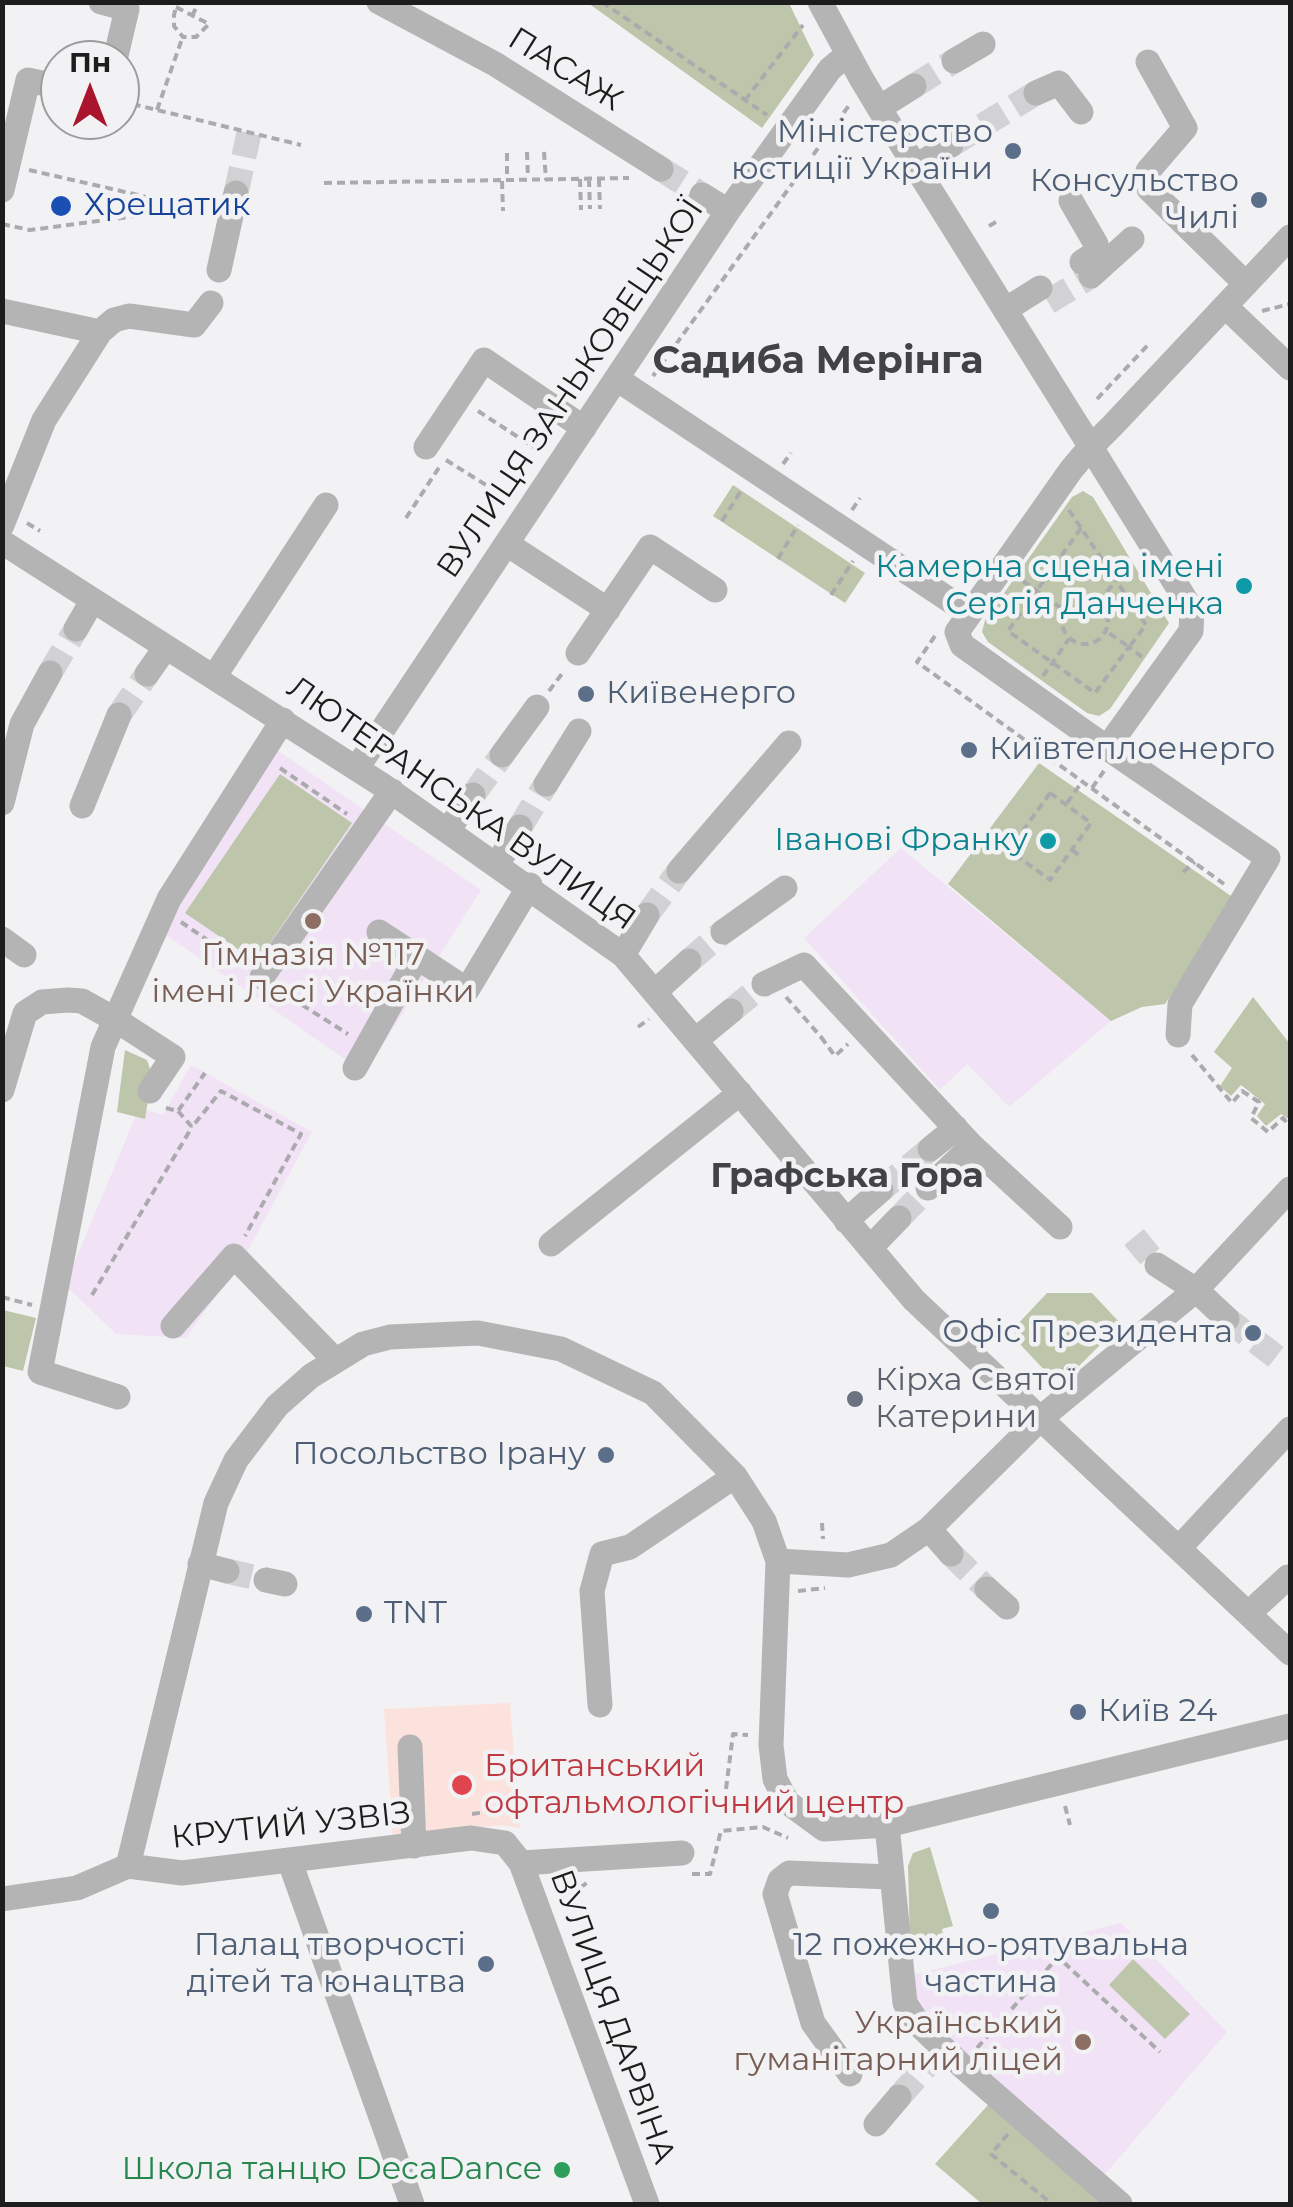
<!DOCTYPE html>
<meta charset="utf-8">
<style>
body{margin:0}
#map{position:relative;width:1293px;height:2207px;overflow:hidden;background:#f2f2f4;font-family:Montserrat,sans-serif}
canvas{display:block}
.frame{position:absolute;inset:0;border:5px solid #1d1d1e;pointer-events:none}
.north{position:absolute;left:40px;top:40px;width:100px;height:100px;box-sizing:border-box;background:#f2f2f4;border:2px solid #9d9d9e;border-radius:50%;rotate:0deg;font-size:28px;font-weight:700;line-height:40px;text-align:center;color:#1d1d1e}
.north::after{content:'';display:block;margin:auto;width:35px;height:45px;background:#aa142d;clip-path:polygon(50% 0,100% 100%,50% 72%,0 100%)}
</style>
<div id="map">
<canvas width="1293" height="2207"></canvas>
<div class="frame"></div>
<div class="north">Пн</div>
</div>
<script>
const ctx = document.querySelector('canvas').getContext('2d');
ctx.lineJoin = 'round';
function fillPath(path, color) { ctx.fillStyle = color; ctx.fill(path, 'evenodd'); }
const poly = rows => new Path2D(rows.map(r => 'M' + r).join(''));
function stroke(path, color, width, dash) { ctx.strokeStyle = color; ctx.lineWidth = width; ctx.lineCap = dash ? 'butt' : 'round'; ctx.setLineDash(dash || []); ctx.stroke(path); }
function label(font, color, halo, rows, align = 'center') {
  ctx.font = font + ' Montserrat,sans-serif'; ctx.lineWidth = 9; ctx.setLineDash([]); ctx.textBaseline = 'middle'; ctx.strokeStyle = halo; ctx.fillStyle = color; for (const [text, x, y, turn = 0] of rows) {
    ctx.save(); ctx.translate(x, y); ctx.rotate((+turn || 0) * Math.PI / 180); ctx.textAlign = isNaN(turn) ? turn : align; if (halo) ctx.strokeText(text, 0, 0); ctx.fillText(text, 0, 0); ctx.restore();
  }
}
fillPath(poly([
 [274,748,481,890,365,1073,163,933,169,909],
 [901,848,1111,1021,1009,1107,967,1064,940,1090,804,938],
 [191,1065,312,1132,247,1252,186,1338,116,1334,65,1285,139,1108,163,1115],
 [1121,1923,1227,2032,1101,2179,916,2008,904,1977]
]), '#f1e2f6');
fillPath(poly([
 [510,1703,520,1828,500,1825,393,1837,384,1709]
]), '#fce2dc');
fillPath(poly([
 [588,3,789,3,814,55,762,128],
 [733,485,865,573,845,603,713,516],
 [1083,491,1093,497,1169,623,1110,709,1099,716,1087,713,988,642,982,632,985,620,1072,497],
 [1039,763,1234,898,1165,1004,1142,1007,1111,1021,948,884],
 [280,774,352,823,257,962,185,913],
 [1253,997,1290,1044,1290,1120,1281,1114,1266,1126,1257,1116,1265,1104,1241,1085,1231,1096,1220,1086,1232,1068,1214,1052],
 [125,1050,147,1060,152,1075,145,1119,117,1112],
 [1047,1293,1092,1293,1121,1324,1077,1368,1049,1375,1017,1341,1014,1328],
 [3,1310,36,1318,23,1371,3,1366],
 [930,1847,953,1926,942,1929,943,1936,910,1943,908,1866,913,1853],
 [1133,1959,1190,2014,1165,2039,1109,1985],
 [996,2096,1120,2204,982,2204,935,2164]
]), '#bdc6ab');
stroke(poly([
 [914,86,954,61],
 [951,145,1036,93],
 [661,169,702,195],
 [236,193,249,133],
 [1048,302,1091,276],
 [50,673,76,629],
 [119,715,147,674],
 [473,795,502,755],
 [520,827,546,784],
 [647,915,679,871],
 [689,961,723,932],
 [731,1011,764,984],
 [881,1190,930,1149],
 [899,1218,928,1188],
 [1134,1237,1157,1265],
 [1227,1319,1280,1360],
 [951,1554,987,1589],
 [227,1571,266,1580],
 [899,2097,929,2063]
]), '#d2d2d4', 25, [25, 12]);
stroke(poly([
 [602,2,767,115],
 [176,7,209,24,196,37,183,37,174,26,174,15,176,7,177,2],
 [192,16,198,4],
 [745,100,803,25],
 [120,101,301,145],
 [157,110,182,39],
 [527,152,528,178],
 [544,152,546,180],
 [507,153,507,178],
 [29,170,195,208],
 [580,179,581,210],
 [589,179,590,209],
 [599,179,600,209],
 [502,181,503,211],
 [324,183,629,178],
 [2,224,30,230,190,209],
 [989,226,998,221],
 [1262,311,1290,304],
 [653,376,850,104],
 [1097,399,1148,345],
 [478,411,541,452],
 [446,460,510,500],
 [783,464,791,453],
 [852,510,860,498],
 [1069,510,1146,625,1129,647,1106,631],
 [406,518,440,466],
 [722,521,741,491],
 [27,523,40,531],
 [1081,528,1008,631,1095,693,1129,647,1142,657],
 [778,559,798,525],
 [1023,581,1064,610],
 [831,595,853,561],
 '1062 621a23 23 0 1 1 46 0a23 23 0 1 1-46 0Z',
 [1099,602,1129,564],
 [935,636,917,662,1224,884],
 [1043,676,1069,639],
 [549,691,564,671],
 [280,768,347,814],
 [1092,788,1104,771],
 [1050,793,1091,823,1050,880,1009,850,1050,793],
 [1067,803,1081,783],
 [1072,850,1082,857],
 [1183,872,1195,862],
 [181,922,244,965],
 [280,991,348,1034],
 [786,997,822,1038],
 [638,1027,649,1019],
 [821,1037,835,1056,848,1044],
 [1192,1055,1232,1103,1242,1091,1259,1102,1251,1118,1268,1132,1283,1118,1290,1127],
 [166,1108,178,1111,205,1073],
 [178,1111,192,1127,221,1091,301,1134,245,1236],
 [92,1295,192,1127],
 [2,1297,32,1305],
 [822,1523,823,1539],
 [798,1591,825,1588],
 [726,1789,733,1734,748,1735],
 [1065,1806,1070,1825],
 [472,1814,507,1809],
 [692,1874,710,1874,721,1831,763,1827,788,1838],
 [559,1903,588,1882],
 [977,2048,1058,1957,1160,2052],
 [1008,2134,991,2154,1052,2204]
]), '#ababad', 4, [8, 5]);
stroke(poly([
 [101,2,127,9,115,60],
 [379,2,495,64,661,169],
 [820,2,861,78,879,108,1072,417,1091,447,1103,467,1192,610,1191,631,1107,748,962,645,957,632,1071,470,1081,458,1091,447,1113,425,1290,237],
 [954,61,983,44],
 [1148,62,1185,128,1148,171,1149,189,1246,284],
 [1036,93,1059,83,1081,112],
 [879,108,914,86],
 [916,166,951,145],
 [2,190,28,80,60,87],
 [702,195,728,211],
 [1071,201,1096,244,1094,254,1082,262],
 [219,270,236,193],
 [1091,276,1132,239],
 [1225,306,1290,368],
 [1005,310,1040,288],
 [2,311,100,332],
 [617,379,969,613],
 [426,447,484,360,584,428],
 [2,525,44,420,100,332,114,320,129,316,194,325,211,303],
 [2,542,382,785,623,955,914,1300,1290,1653],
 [507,544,608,610],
 [76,629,92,601],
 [578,653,650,547,715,590],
 [147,674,166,647],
 [214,677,326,505],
 [1107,748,1268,858,1180,1004,1178,1035],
 [502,755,537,707],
 [357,768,728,211,830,69,848,54],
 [546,784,579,731],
 [2,803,22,724,50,673],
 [82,806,119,715],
 [448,830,473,795],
 [498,863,520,827],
 [679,871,789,743],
 [379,932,467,990,530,885],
 [723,932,785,888],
 [2,939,24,955],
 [623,955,647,915],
 [262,977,392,791],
 [764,984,804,965,972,1146,1060,1227],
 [657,990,689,961],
 [697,1039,731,1011],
 [355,1068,417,957],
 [2,1090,25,1013,42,1002,68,1000,82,1001,116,1020,173,1057,150,1091],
 [930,1149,956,1128],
 [928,1188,972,1146],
 [846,1221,881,1190],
 [551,1244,740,1093],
 [870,1248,899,1218],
 [1157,1265,1196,1290,1227,1319],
 [173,1326,234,1256,334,1359],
 [118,1397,40,1372,103,1047,169,899,283,720],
 [929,1529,951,1554],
 [1179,1548,1290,1429],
 [778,1561,848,1565,891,1555,929,1529,1041,1418,1196,1290,1290,1189],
 [200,1564,227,1571],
 [266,1580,285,1584],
 [987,1589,1007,1607],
 [1249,1613,1288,1577],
 [600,1705,592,1591,602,1554,630,1547,735,1476],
 [410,1747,414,1846],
 [887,1825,905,2003,919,2025,961,2065,1120,2204],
 [290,1862,412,2204],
 [521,1863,682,1853],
 [128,1866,216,1503,236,1460,277,1406,311,1376,363,1344,390,1337,478,1333,561,1349,653,1393,735,1476,764,1521,778,1561,771,1745,775,1779,787,1802,824,1829,887,1825,1290,1726],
 [2,1899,77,1888,128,1866,182,1873,471,1838,505,1843,521,1863,647,2204],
 [850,2074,813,2023,775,1894,780,1880,789,1873,891,1877],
 [876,2124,899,2097]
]), '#b5b4b4', 25);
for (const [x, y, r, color] of [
 [1013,151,10,"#5c6f8a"],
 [1259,200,10,"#5c6f8a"],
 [61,206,12,"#1a4fb4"],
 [1244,586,10,"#0f9aa8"],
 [586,694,10,"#5c6f8a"],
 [969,750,10,"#5c6f8a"],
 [1048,841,10,"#0f9aa8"],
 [313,921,10,"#8d6e63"],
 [1253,1333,10,"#5c6f8a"],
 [855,1399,10,"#6b7280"],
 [606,1455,10,"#5c6f8a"],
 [364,1614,10,"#5c6f8a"],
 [1078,1712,10,"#5c6f8a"],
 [462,1785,12,"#e0444e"],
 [991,1911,10,"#5c6f8a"],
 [486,1964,10,"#5c6f8a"],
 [1083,2042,10,"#8d6e63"],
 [562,2170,10,"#2e9e5b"]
]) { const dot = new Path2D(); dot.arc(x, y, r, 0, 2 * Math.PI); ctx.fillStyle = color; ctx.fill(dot); stroke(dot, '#f2f2f4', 4); }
label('32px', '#1d1d1e', '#f2f2f4', [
 ["ПАСАЖ",565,70,32],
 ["ВУЛИЦЯ ЗАНЬКОВЕЦЬКОЇ",571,389,-56],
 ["ЛЮТЕРАНСЬКА ВУЛИЦЯ",461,804,35],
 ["КРУТИЙ УЗВІЗ",291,1826,-6],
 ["ВУЛИЦЯ ДАРВІНА",612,2017,70]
]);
label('32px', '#4e5e75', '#f2f2f4', [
 ["Міністерство",993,133],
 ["юстиції України",993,170],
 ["Консульство",1239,182],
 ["Чилі",1239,219],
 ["Київенерго",606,694,"left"],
 ["Київтеплоенерго",989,750,"left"],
 ["Офіс Президента",1233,1333],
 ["Посольство Ірану",586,1455],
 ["TNT",384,1614,"left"],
 ["Київ 24",1098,1712,"left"],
 ["Палац творчості",466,1946],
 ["дітей та юнацтва",466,1983],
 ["12 пожежно-рятувальна",991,1946,"center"],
 ["частина",991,1983,"center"]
], 'right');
label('32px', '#164399', '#f2f2f4', [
 ["Хрещатик",84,206]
], 'left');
label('32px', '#0d838f', '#f2f2f4', [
 ["Камерна сцена імені",1224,568],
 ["Сергія Данченка",1224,605],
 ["Іванові Франку",1028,841]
], 'right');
label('32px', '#785e54', '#f2f2f4', [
 ["Гімназія №117",313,956],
 ["імені Лесі Українки",313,993],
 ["Український",1063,2024,"right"],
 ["гуманітарний ліцей",1063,2061,"right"]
]);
label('32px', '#5b616d', '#f2f2f4', [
 ["Кірха Святої",875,1381],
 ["Катерини",875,1418]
], 'left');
label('32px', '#be3a42', '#f2f2f4', [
 ["Британський",484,1767],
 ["офтальмологічний центр",484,1804]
], 'left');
label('32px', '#27864d', '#f2f2f4', [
 ["Школа танцю DecaDance",542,2170]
], 'right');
label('bold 35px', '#424344', '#f2f2f4', [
 ["Графська Гора",847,1177]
]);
label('bold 38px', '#424344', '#f2f2f4', [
 ["Садиба Мерінга",818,362]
]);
</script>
